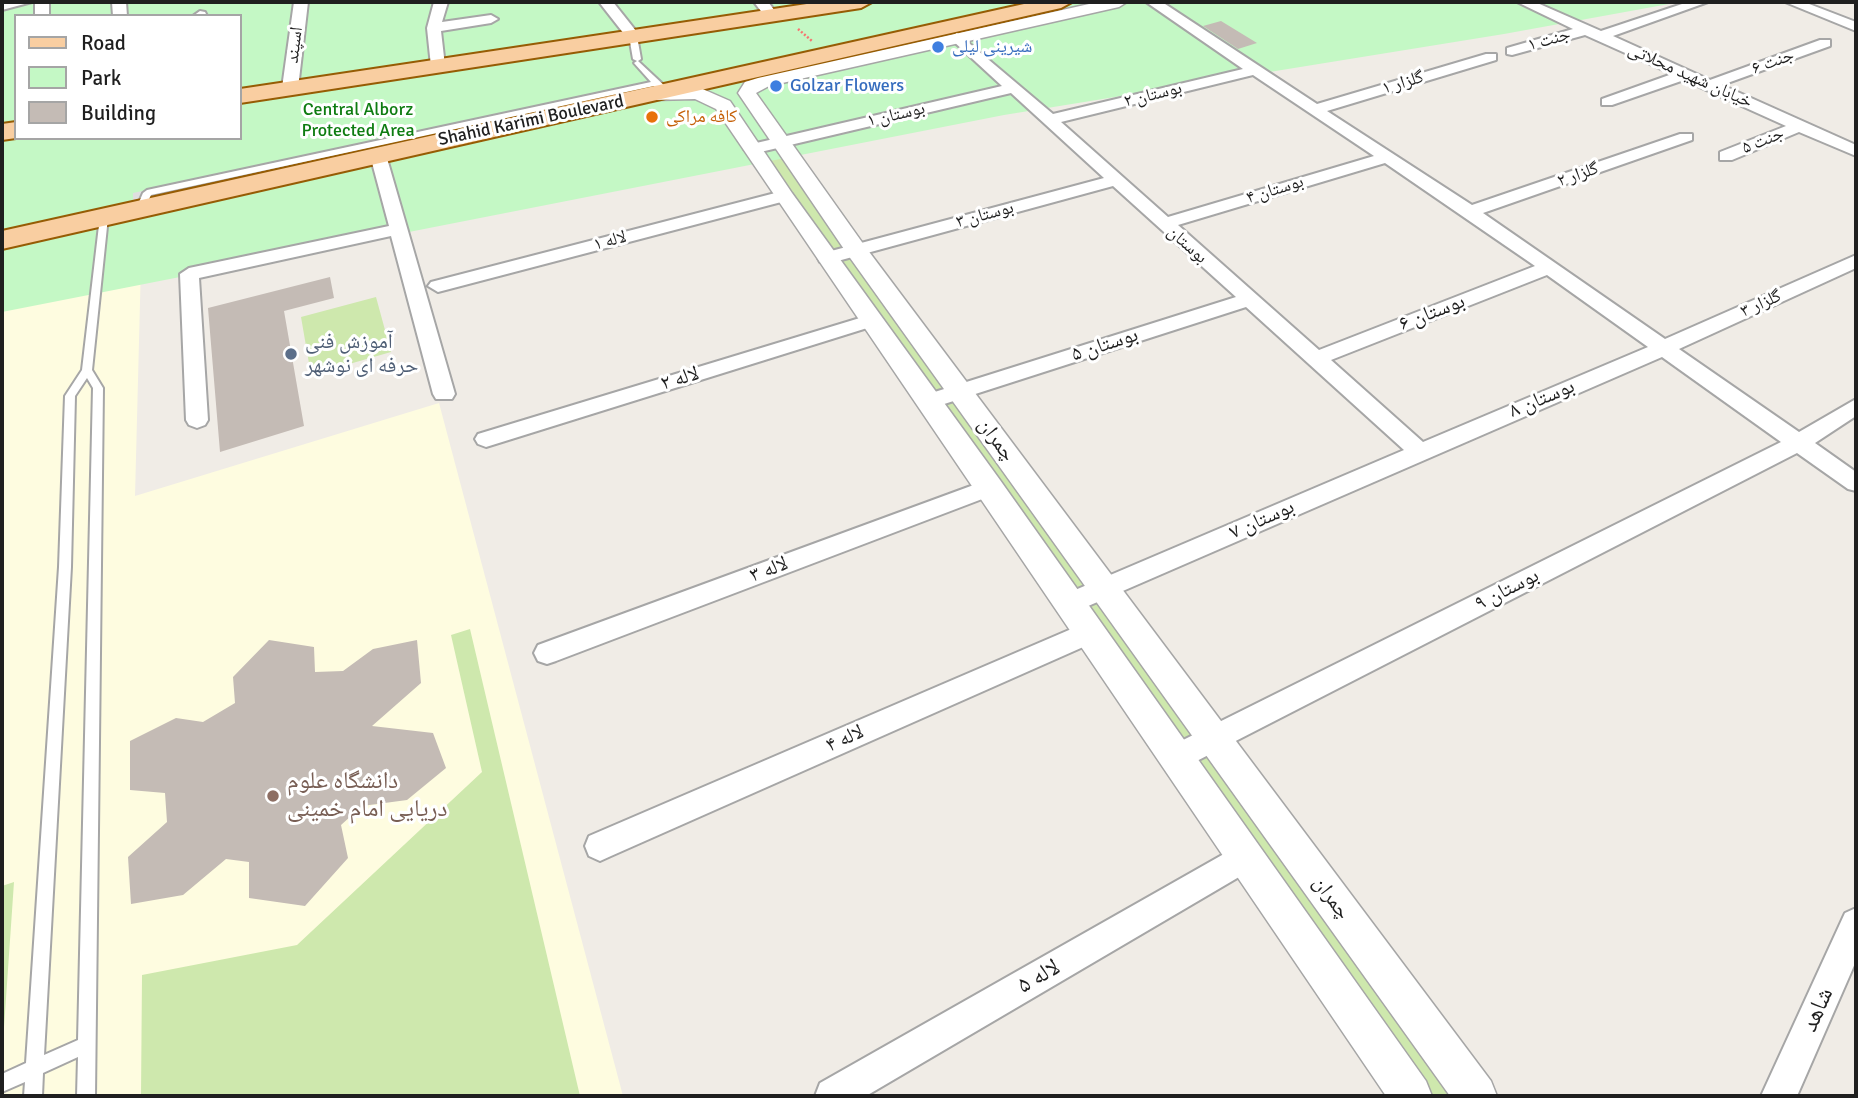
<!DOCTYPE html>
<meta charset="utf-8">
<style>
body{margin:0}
#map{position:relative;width:1858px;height:1098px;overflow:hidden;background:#f0ece6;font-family:Signika,sans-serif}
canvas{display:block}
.frame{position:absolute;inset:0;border:4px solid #1f1f1f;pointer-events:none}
.legend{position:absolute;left:14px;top:14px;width:228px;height:126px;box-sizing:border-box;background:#fff;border:2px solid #a5a5a5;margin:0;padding:9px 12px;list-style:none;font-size:21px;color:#1f1f1f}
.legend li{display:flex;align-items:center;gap:14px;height:35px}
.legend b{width:35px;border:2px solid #a5a5a5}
</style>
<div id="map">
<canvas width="1858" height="1098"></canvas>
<div class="frame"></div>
<ul class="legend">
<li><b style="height:9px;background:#f9cea1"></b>Road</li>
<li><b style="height:19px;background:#c4f8c5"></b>Park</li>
<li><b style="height:19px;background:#c4bbb5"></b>Building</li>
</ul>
</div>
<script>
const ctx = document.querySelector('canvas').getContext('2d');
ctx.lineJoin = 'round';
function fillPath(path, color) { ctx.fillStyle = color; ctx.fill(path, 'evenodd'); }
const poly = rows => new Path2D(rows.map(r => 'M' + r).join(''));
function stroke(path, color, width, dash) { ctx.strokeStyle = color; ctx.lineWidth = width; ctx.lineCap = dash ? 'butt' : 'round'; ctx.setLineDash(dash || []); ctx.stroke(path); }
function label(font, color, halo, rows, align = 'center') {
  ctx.font = font + ' Signika,"Noto Naskh Arabic",sans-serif'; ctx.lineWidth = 6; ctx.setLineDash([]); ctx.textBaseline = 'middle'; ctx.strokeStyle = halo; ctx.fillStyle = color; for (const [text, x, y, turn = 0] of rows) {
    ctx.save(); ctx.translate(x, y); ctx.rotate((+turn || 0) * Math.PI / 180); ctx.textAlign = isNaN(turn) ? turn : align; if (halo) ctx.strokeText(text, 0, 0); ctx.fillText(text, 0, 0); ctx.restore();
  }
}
fillPath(poly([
 [142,225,135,496,439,403,623,1096,2,1096,2,257]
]), '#fefce0');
fillPath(poly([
 [777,144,854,250,827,257,754,150],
 [854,252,958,390,931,399,829,259],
 [376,297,391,352,311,375,301,317],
 [961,392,1103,588,1072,601,932,401],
 [1104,591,1210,737,1177,754,1073,604],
 [470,629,580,1096,141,1096,142,975,297,945,482,772,451,635],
 [1213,742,1472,1096,1415,1096,1180,759],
 [14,882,3,1042,2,1042,2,886]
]), '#cee8ad');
fillPath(poly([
 [2,2,1680,2,1504,34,1004,115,2,312],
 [16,16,240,16,240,138,16,138]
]), '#c4f8c5');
fillPath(poly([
 [621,87,624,93,133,201,133,193]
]), '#dfdfdf');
fillPath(poly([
 [1221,21,1257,43,1238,49,1203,26],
 [330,277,334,298,284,311,304,426,220,452,208,308],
 [269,640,314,647,315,672,343,671,373,649,417,640,421,683,372,726,433,733,446,768,407,800,362,806,341,825,348,858,305,906,249,898,249,862,226,859,183,895,131,904,128,857,167,822,165,793,130,790,130,741,176,718,203,722,235,703,233,677]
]), '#c4bbb5');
const service = poly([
 [633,34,637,36,641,59,638,61,668,89,668,93,662,93,654,86,151,195,143,211,136,209,143,193,147,190,651,82,634,63,637,61,633,59,629,36,633,34],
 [104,214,108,217,92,370,103,388,95,1096,77,1096,78,1057,43,1073,42,1096,24,1096,25,1082,2,1092,2,1074,26,1063,59,567,65,396,82,370,100,217,104,214],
 [87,378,93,388,78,1040,44,1055,71,567,75,396,87,378]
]);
const minor = poly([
 [2,2,32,2,2,10,2,2],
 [35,2,49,2,49,16,35,16,35,2],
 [112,2,126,2,127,16,113,16,112,2],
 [294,2,308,2,298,88,290,93,282,88,294,2],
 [434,2,448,2,442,22,491,15,498,19,491,23,441,31,445,66,438,70,431,66,427,28,434,2],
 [599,2,613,2,640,36,638,39,628,39,599,2],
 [754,2,768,2,779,16,767,19,754,2],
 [1146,2,1162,2,1317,104,1486,54,1496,54,1496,60,1327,111,1472,205,1680,134,1692,134,1692,140,1483,213,1665,339,1856,255,1856,268,1679,349,1799,432,1856,399,1856,416,1815,443,1856,472,1856,491,1848,489,1797,453,1185,767,1175,771,1165,767,1161,758,1165,749,1781,442,1662,357,1079,610,1070,613,1061,610,1057,603,1061,596,1404,450,1246,307,938,406,922,406,919,401,922,396,1236,297,1113,186,834,262,820,262,818,258,820,254,1104,178,1011,93,752,154,744,149,752,144,1002,86,952,40,950,37,957,33,1053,114,1243,69,1146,2],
 [1253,75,1374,156,1168,217,1061,122,1253,75],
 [1385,163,1535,266,1319,350,1178,225,1385,163],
 [1547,275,1648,347,1423,442,1331,360,1547,275],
 [1517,2,1535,2,1601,31,1688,2,1708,2,1613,36,1710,80,1820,40,1830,40,1830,46,1722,85,1856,145,1856,156,1799,132,1732,160,1720,160,1720,152,1786,126,1684,80,1612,105,1602,105,1602,99,1672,74,1585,35,1512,55,1507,54,1507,48,1573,29,1517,2],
 [1785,2,1804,2,1856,22,1856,31,1785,2],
 [200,11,205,12,207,16,193,16,200,11],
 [378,150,386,155,455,394,452,399,436,399,433,394,391,236,199,278,208,420,205,425,197,428,189,425,186,420,180,274,189,268,389,226,370,155,378,150],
 [783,191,789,192,792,196,789,200,438,292,428,286,431,282,783,191],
 [873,314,883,320,880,324,486,447,478,444,475,439,478,434,873,314],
 [990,479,998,481,1002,487,998,493,556,661,547,664,538,661,534,653,538,645,990,479],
 [1090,621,1099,624,1103,632,1099,640,611,856,600,861,589,856,585,846,589,836,1090,621],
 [1245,842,1256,847,1260,857,1256,867,866,1096,815,1096,820,1083,1245,842],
 [1856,908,1856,961,1797,1096,1761,1096,1845,913,1856,908]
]);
const tertiary = poly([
 [1098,2,1127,2,1119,7,769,86,756,93,864,245,1491,1081,1497,1096,1450,1096,848,255,738,93,745,82,758,78,1098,2],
 [698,87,730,101,792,193,1000,480,1426,1081,1432,1096,1386,1096,716,109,695,99,651,100,642,94,651,88,698,87]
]);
const primary = poly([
 [820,2,872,2,861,8,240,103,240,89,820,2],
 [1033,2,1072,2,1061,8,2,249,2,231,1033,2],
 [16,122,16,138,2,140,2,124,16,122]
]);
stroke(service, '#a6a6a6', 4);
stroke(minor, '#a6a6a6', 4);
stroke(tertiary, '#a6a6a6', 3);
stroke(primary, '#965c04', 4);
stroke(poly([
 [798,29,812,41]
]), '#f67570', 2.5, [2, 2]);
fillPath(service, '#fff');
fillPath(minor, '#fff');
fillPath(tertiary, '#fff');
fillPath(primary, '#f9cea1');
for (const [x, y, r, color] of [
 [938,47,7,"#3f7fe0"],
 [776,86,7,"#3f7fe0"],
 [652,117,7,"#e8710a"],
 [291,354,7,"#5c6f8a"],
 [273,796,7,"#8d6e63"]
]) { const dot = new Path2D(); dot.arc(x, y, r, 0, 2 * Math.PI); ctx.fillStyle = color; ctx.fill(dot); stroke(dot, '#fff', 2.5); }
label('18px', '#1f1f1f', '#fff', [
 ["جنت ۱",1549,40,-16],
 ["اسپند",295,45,-83],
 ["جنت ۶",1773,62,-20],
 ["خیابان شهید محلاتی",1690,76,24],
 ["گلزار ۱",1403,83,-17],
 ["بوستان ۲",1153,95,-14],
 ["بوستان ۱",896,115,-13],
 ["Shahid Karimi Boulevard",531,121,-12],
 ["جنت ۵",1763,141,-22],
 ["گلزار ۲",1578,175,-19],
 ["بوستان ۴",1275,190,-17],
 ["بوستان ۳",985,215,-15],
 ["لاله ۱",610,241,-15],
 ["بوستان",1187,245,42],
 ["گلزار ۳",1761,304,-24]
]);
label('18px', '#366cbe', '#fff', [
 ["شیرینی لیلی",952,47],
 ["Golzar Flowers",790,86]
], 'left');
label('18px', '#0e7c11', '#fff', [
 ["Central Alborz",358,110],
 ["Protected Area",358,131]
]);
label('18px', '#c56008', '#fff', [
 ["کافه مراکی",666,117]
], 'left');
label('21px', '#1f1f1f', '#fff', [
 ["بوستان ۶",1432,313,-21],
 ["بوستان ۵",1105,345,-18],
 ["لاله ۲",680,379,-17],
 ["بوستان ۸",1542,399,-23],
 ["چمران",996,440,54],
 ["بوستان ۷",1262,520,-24],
 ["لاله ۳",769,570,-21],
 ["بوستان ۹",1507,590,-27],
 ["لاله ۴",845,739,-24],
 ["چمران",1331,898,54]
]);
label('21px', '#4e5e75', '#fff', [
 ["آموزش فنی",305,342],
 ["حرفه ای نوشهر",305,366]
], 'left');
label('24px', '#785e54', '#fff', [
 ["دانشگاه علوم",287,782],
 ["دریایی امام خمینی",287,810]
], 'left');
label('24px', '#1f1f1f', '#fff', [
 ["لاله ۵",1039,977,-30],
 ["شاهد",1818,1010,-66]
]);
</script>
